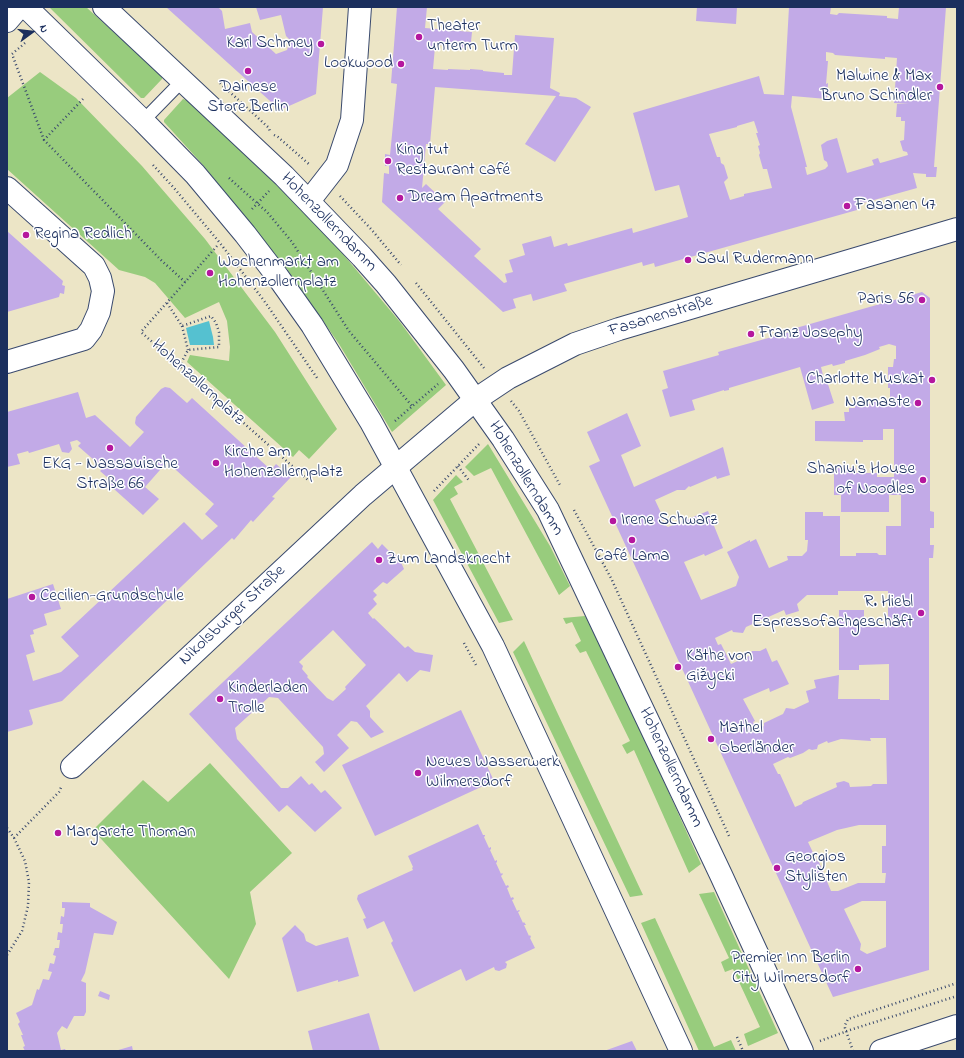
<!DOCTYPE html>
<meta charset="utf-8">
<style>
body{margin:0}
#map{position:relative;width:964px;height:1058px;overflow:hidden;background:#ece5c6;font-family:"Indie Flower",sans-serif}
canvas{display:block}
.frame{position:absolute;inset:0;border:8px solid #1b2f5e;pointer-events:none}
.north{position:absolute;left:12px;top:12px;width:40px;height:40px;-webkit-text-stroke:3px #fff;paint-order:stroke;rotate:75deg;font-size:11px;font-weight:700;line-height:16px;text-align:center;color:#1b2f5e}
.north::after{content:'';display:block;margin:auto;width:14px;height:18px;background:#1b2f5e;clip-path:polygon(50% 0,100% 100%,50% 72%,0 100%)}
</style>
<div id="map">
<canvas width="964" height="1058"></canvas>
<div class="frame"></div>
<div class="north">N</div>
</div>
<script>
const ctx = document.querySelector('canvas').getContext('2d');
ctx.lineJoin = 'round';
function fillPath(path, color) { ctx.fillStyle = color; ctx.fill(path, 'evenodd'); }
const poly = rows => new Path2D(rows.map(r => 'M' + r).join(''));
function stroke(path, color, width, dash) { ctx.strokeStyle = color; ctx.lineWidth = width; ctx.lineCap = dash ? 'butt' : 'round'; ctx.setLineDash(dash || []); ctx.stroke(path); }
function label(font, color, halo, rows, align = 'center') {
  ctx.font = font + ' "Indie Flower",sans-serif'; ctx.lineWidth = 3; ctx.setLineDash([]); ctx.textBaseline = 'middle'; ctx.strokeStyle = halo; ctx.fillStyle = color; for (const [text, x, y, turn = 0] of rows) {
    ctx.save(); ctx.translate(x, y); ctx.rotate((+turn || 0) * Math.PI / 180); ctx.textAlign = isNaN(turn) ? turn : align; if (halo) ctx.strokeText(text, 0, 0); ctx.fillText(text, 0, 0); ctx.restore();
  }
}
fillPath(poly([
 [49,7,86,7,162,76,162,79,144,98,141,98],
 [40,72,76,98,142,166,205,239,275,332,337,429,309,459,299,450,293,457,187,362,190,355,229,361,230,347,227,321,219,302,185,318,155,283,145,277,119,270,7,169,7,98],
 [183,99,189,101,230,139,308,216,332,241,400,322,446,385,392,432,339,344,287,269,203,165,164,122,164,120],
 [488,444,550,546,570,586,559,595,491,468,474,476,465,467],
 [456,475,463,482,454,487,458,494,450,499,513,620,499,623,433,500],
 [585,616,615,673,701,864,689,873,634,750,627,754,622,745,630,741,586,651,580,653,575,645,581,641,572,622,566,624,563,618],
 [524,641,557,712,643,895,630,897,513,652],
 [210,763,292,853,250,892,256,924,229,979,93,830,143,780,168,802],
 [714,892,778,1033,748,1046,744,1034,760,1027,733,969,725,972,721,962,729,958,699,894],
 [655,918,714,1047,731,1040,736,1051,699,1051,641,923]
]), '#98cc7d');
fillPath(poly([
 [209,321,213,337,214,345,190,345,186,328]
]), '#55c1d0');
fillPath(poly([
 [166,7,218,7,222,11,225,29,250,23,252,32,276,54,287,50,290,40,286,36,281,15,260,20,256,7,323,7,316,94,280,110],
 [397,7,427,7,425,28,472,32,471,42,464,48,441,45,435,47,433,69,448,70,448,69,470,70,470,69,483,70,483,71,504,73,504,75,512,75,515,35,554,38,550,88,560,93,559,96,576,98,591,107,555,162,525,144,556,96,435,87,430,144,426,144,422,188,426,184,445,202,438,209,481,249,474,256,504,283,507,282,505,274,513,272,509,260,525,255,522,244,551,236,554,247,567,243,568,246,632,228,633,233,688,217,679,185,655,191,633,113,759,76,764,94,784,95,789,7,831,7,830,14,837,15,839,13,887,16,887,18,898,19,899,7,946,7,934,167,937,167,936,177,926,177,926,174,913,173,917,188,856,205,857,210,655,267,654,263,643,266,642,262,564,284,567,291,533,301,531,294,520,297,513,299,516,308,503,312,382,202,384,173,389,174,389,166,385,166,385,154,390,155,397,84,391,83],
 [826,52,833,53,835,55,885,59,885,57,897,58,894,103,909,104,897,104,896,117,901,117,901,121,905,121,904,140,900,141,903,151,907,152,908,155,884,162,880,163,878,158,872,160,874,165,847,173,837,138,827,141,821,145,824,160,827,162,828,166,825,169,807,175,805,167,807,167,791,107,792,96,827,99,828,83,826,84,828,61,826,61],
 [754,121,758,133,756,133,760,145,758,146,760,153,759,155,763,169,767,169,772,188,744,194,744,196,730,200,724,182,728,178,724,165,721,163,720,157,717,157,709,134,737,127,737,126],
 [697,7,737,7,736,24,696,21],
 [7,231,63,281,62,285,65,286,64,294,60,293,59,297,7,312],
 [922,292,930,298,930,511,934,512,934,528,930,528,930,545,934,545,933,558,929,558,929,970,833,997,589,466,600,461,587,432,627,413,641,446,621,455,634,487,723,447,730,475,717,479,716,476,690,487,689,486,685,490,677,490,655,500,662,515,661,517,663,524,668,527,708,511,723,548,705,556,704,554,684,562,701,600,736,586,739,577,727,552,750,540,750,542,756,539,769,568,788,560,787,556,802,556,807,551,808,540,805,540,805,512,823,512,823,516,840,516,840,556,856,556,856,553,877,553,879,555,886,555,886,526,901,526,901,495,889,495,889,512,841,512,841,495,834,495,834,468,856,468,856,473,877,473,877,477,894,477,894,429,883,429,883,440,863,440,863,442,815,441,815,421,845,421,844,412,849,412,849,408,855,408,855,404,870,404,870,402,883,402,890,398,890,388,888,388,888,367,893,367,894,359,896,359,896,346,889,344,879,347,880,349,865,355,845,361,845,363,833,366,832,364,821,367,824,379,826,378,834,403,812,410,800,367,729,388,729,390,724,391,724,390,692,400,695,410,670,417,662,390,668,388,663,371,719,355,718,352,790,332,789,330],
 [838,591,888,591,888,622,882,627,864,627,864,610,839,610,839,670,859,670,859,665,889,664,889,700,880,700,880,699,838,699,839,675,814,680,816,688,806,691,809,702,794,709,786,708,783,714,764,723,764,726,757,729,753,722,755,721,743,699,769,688,770,692,789,684,777,660,772,662,766,648,760,651,752,651,749,656,731,664,721,644,718,645,715,638,732,630,733,632,743,633,746,627,784,610,786,615,799,611,797,604,807,595,838,595],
 [870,738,886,738,887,784,873,784,871,786,850,787,849,783,844,781,836,783,837,787,803,802,802,804,795,807,780,774,778,774,773,764,788,757,790,758,803,753,809,749,812,750,817,749,818,745,827,741,828,743,841,739,871,741],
 [859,825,886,825,886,846,882,846,882,873,886,873,885,883,858,883,838,891,831,891,819,862,817,861,808,842,837,830],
 [862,901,886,901,886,947,867,954,860,950,861,944,844,909],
 [165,387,170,388,187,403,192,398,271,470,276,464,291,477,272,497,275,498,253,522,251,520,234,540,232,538,62,701,29,710,33,723,32,725,7,732,7,599,53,584,61,609,44,614,47,625,33,630,34,634,30,635,35,652,26,655,33,681,61,672,79,656,61,637,184,522,202,540,218,526,205,514,214,504,167,462,145,487,159,499,143,515,105,481,108,478,100,471,103,468,78,446,81,443,77,440,70,442,72,449,69,453,62,452,59,444,29,453,28,451,17,454,20,464,7,467,7,412,78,392,86,418,95,415,130,447,144,432,136,425,135,423,136,417,161,389],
 [372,542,378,549,382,544,390,552,392,550,399,558,404,569,387,584,383,582,373,591,377,595,373,599,377,604,368,613,373,619,374,618,405,648,408,646,415,652,433,655,430,672,420,670,407,682,399,673,366,706,370,711,370,717,384,732,371,738,357,722,351,721,337,735,349,748,324,772,315,762,324,754,323,747,278,698,269,697,235,728,237,739,281,788,288,788,301,776,309,785,312,783,321,793,325,790,342,808,315,832,287,805,279,812,189,714],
 [333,630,366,665,345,687,346,689,333,701,327,698,307,677,308,676,302,669,303,666,299,662],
 [461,710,494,781,375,836,342,765],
 [478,824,483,835,485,835,485,836,484,837,489,848,491,847,491,849,490,850,495,861,497,860,497,862,496,863,501,874,502,873,503,874,501,876,506,886,508,885,509,887,507,888,511,898,513,897,514,899,512,900,517,911,519,910,520,911,518,912,523,923,524,922,526,925,524,925,529,936,530,935,531,937,530,938,535,948,505,962,507,964,506,968,499,971,495,970,494,967,466,981,461,969,414,992,391,943,393,941,384,921,367,929,363,919,366,918,357,899,358,895,413,870,412,868,413,867,408,856],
 [62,902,90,903,90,907,117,922,113,935,94,933,85,973,81,981,86,983,86,1012,84,1016,74,1016,67,1029,62,1026,57,1033,61,1050,65,1049,66,1051,25,1051,23,1047,25,1046,21,1035,23,1035,18,1024,20,1022,16,1013,32,1005,37,989,39,990,43,979,49,980,52,972,48,971,50,963,54,964,56,956,53,955,55,948,59,948,60,940,57,940,58,932,62,933,63,924,60,924,61,916,64,917,65,908,62,908],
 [295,925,304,934,306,941,316,946,348,937,359,976,338,982,338,980,297,992,282,938],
 [100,991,110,995,109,1000,98,996],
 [369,1013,380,1051,313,1051,308,1031],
 [632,1041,637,1051,604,1051],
 [132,1046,133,1051,115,1051]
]), '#c2aae7');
const lane = poly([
 [143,121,183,80]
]);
const street = poly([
 [7,21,19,7],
 [7,188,94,266,100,278,103,291,99,312,91,330,84,339,7,362],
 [309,201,337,165,352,120,360,7],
 [72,767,363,495,475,400,508,378,575,344,619,329,957,229]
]);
const secondary = poly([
 [26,7,143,121,195,174,245,234,278,277,312,325,371,422,493,646,554,777,681,1051],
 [104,7,284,176,362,257,386,284,454,370,503,439,548,510,721,875,802,1051],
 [881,1051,957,1026]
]);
stroke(lane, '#3a4a6e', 14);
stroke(street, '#3a4a6e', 24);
stroke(secondary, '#3a4a6e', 24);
stroke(poly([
 [25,43,12,54,44,140],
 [220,83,269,128,270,132],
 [83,99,44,140,161,260,185,282],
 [274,135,278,137,310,165],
 [153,165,174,188,220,243,265,302,317,378],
 [229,178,267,212,292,242,349,331,412,406],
 [340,196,371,229,401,265],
 [252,209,269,191],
 [217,246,141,332,308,480],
 [416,283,484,368],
 [167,303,182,326,211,316,216,323,219,332,219,347,188,350,179,367],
 [182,326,188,350],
 [511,401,519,411,561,487],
 [395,421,438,384],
 [458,466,470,482],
 [434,491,480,443],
 [574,510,611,578,730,838],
 [464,643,476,665],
 [7,828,14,838,25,861,29,882,28,906,22,931,7,955],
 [14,838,59,792,62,785],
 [737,1037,743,1051],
 [820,1041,850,1030,957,996],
 [853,1051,845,1028,845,1025,848,1019,957,983]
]), '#3a4a6e', 2.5, [1, 3]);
stroke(lane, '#fff', 12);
stroke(street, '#fff', 22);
stroke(secondary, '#fff', 22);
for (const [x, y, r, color] of [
 [419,37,4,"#b5179e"],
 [321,44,4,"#b5179e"],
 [401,64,4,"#b5179e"],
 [248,71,4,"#b5179e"],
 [940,87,4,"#b5179e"],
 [388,161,4,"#b5179e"],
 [400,198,4,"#b5179e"],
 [847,206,4,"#b5179e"],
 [26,235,4,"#b5179e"],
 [688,260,4,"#b5179e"],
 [210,273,4,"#b5179e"],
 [922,300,4,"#b5179e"],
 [751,334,4,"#b5179e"],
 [932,380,4,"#b5179e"],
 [918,403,4,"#b5179e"],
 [110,448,4,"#b5179e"],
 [216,463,4,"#b5179e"],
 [923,480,4,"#b5179e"],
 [613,521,4,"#b5179e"],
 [632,540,4,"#b5179e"],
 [379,560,4,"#b5179e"],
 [32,597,4,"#b5179e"],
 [921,613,4,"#b5179e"],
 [678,667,4,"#b5179e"],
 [220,699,4,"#b5179e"],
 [711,739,4,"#b5179e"],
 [418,773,4,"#b5179e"],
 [58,833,4,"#b5179e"],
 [777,868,4,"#b5179e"],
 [858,969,4,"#b5179e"]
]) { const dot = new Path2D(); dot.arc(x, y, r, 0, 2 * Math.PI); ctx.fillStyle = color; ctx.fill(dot); stroke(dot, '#fff', 1.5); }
label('17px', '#1b2f5e', '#fff', [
 ["Theater",427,27],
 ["unterm Turm",427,47],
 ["Karl Schmey",313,44,"right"],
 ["Lookwood",393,64,"right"],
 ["Malwine & Max",932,77,"right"],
 ["Bruno Schindler",932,97,"right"],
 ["Dainese",248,88,"center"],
 ["Store Berlin",248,108,"center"],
 ["King tut",396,151],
 ["Restaurant café",396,171],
 ["Dream Apartments",408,198],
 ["Fasanen 47",855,206],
 ["Regina Redlich",34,235],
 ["Saul Rudermann",696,260],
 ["Wochenmarkt am",218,263],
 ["Hohenzollernplatz",218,283],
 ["Paris 56",914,300,"right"],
 ["Franz Josephy",759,334],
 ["Charlotte Muskat",924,380,"right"],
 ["Namaste",910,403,"right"],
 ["Kirche am",224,453],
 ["Hohenzollernplatz",224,473],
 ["EKG - Nassauische",110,465,"center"],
 ["Straße 66",110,485,"center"],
 ["Shaniu's House",915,470,"right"],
 ["of Noodles",915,490,"right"],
 ["Irene Schwarz",621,521],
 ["Café Lama",632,557,"center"],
 ["Zum Landsknecht",387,560],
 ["Cecilien-Grundschule",40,597],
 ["R. Hiebl",913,603,"right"],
 ["Espressofachgeschäft",913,623,"right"],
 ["Käthe von",686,657],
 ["Gižycki",686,677],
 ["Kinderladen",228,689],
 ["Trolle",228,709],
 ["Mathel",719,729],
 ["Oberländer",719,749],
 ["Neues Wasserwerk",426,763],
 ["Wilmersdorf",426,783],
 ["Margarete Thoman",66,833],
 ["Georgios",785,858],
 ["Stylisten",785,878],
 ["Premier Inn Berlin",850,959,"right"],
 ["City Wilmersdorf",850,979,"right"]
], 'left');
label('17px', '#1b2f5e', '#fff', [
 ["Hohenzollerndamm",328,223,46],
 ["Fasanenstraße",661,317,-17],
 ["Hohenzollernplatz",197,383,42],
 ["Hohenzollerndamm",525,479,59],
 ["Nikolsburger Straße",233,616,-43],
 ["Hohenzollerndamm",670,768,65]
]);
</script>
